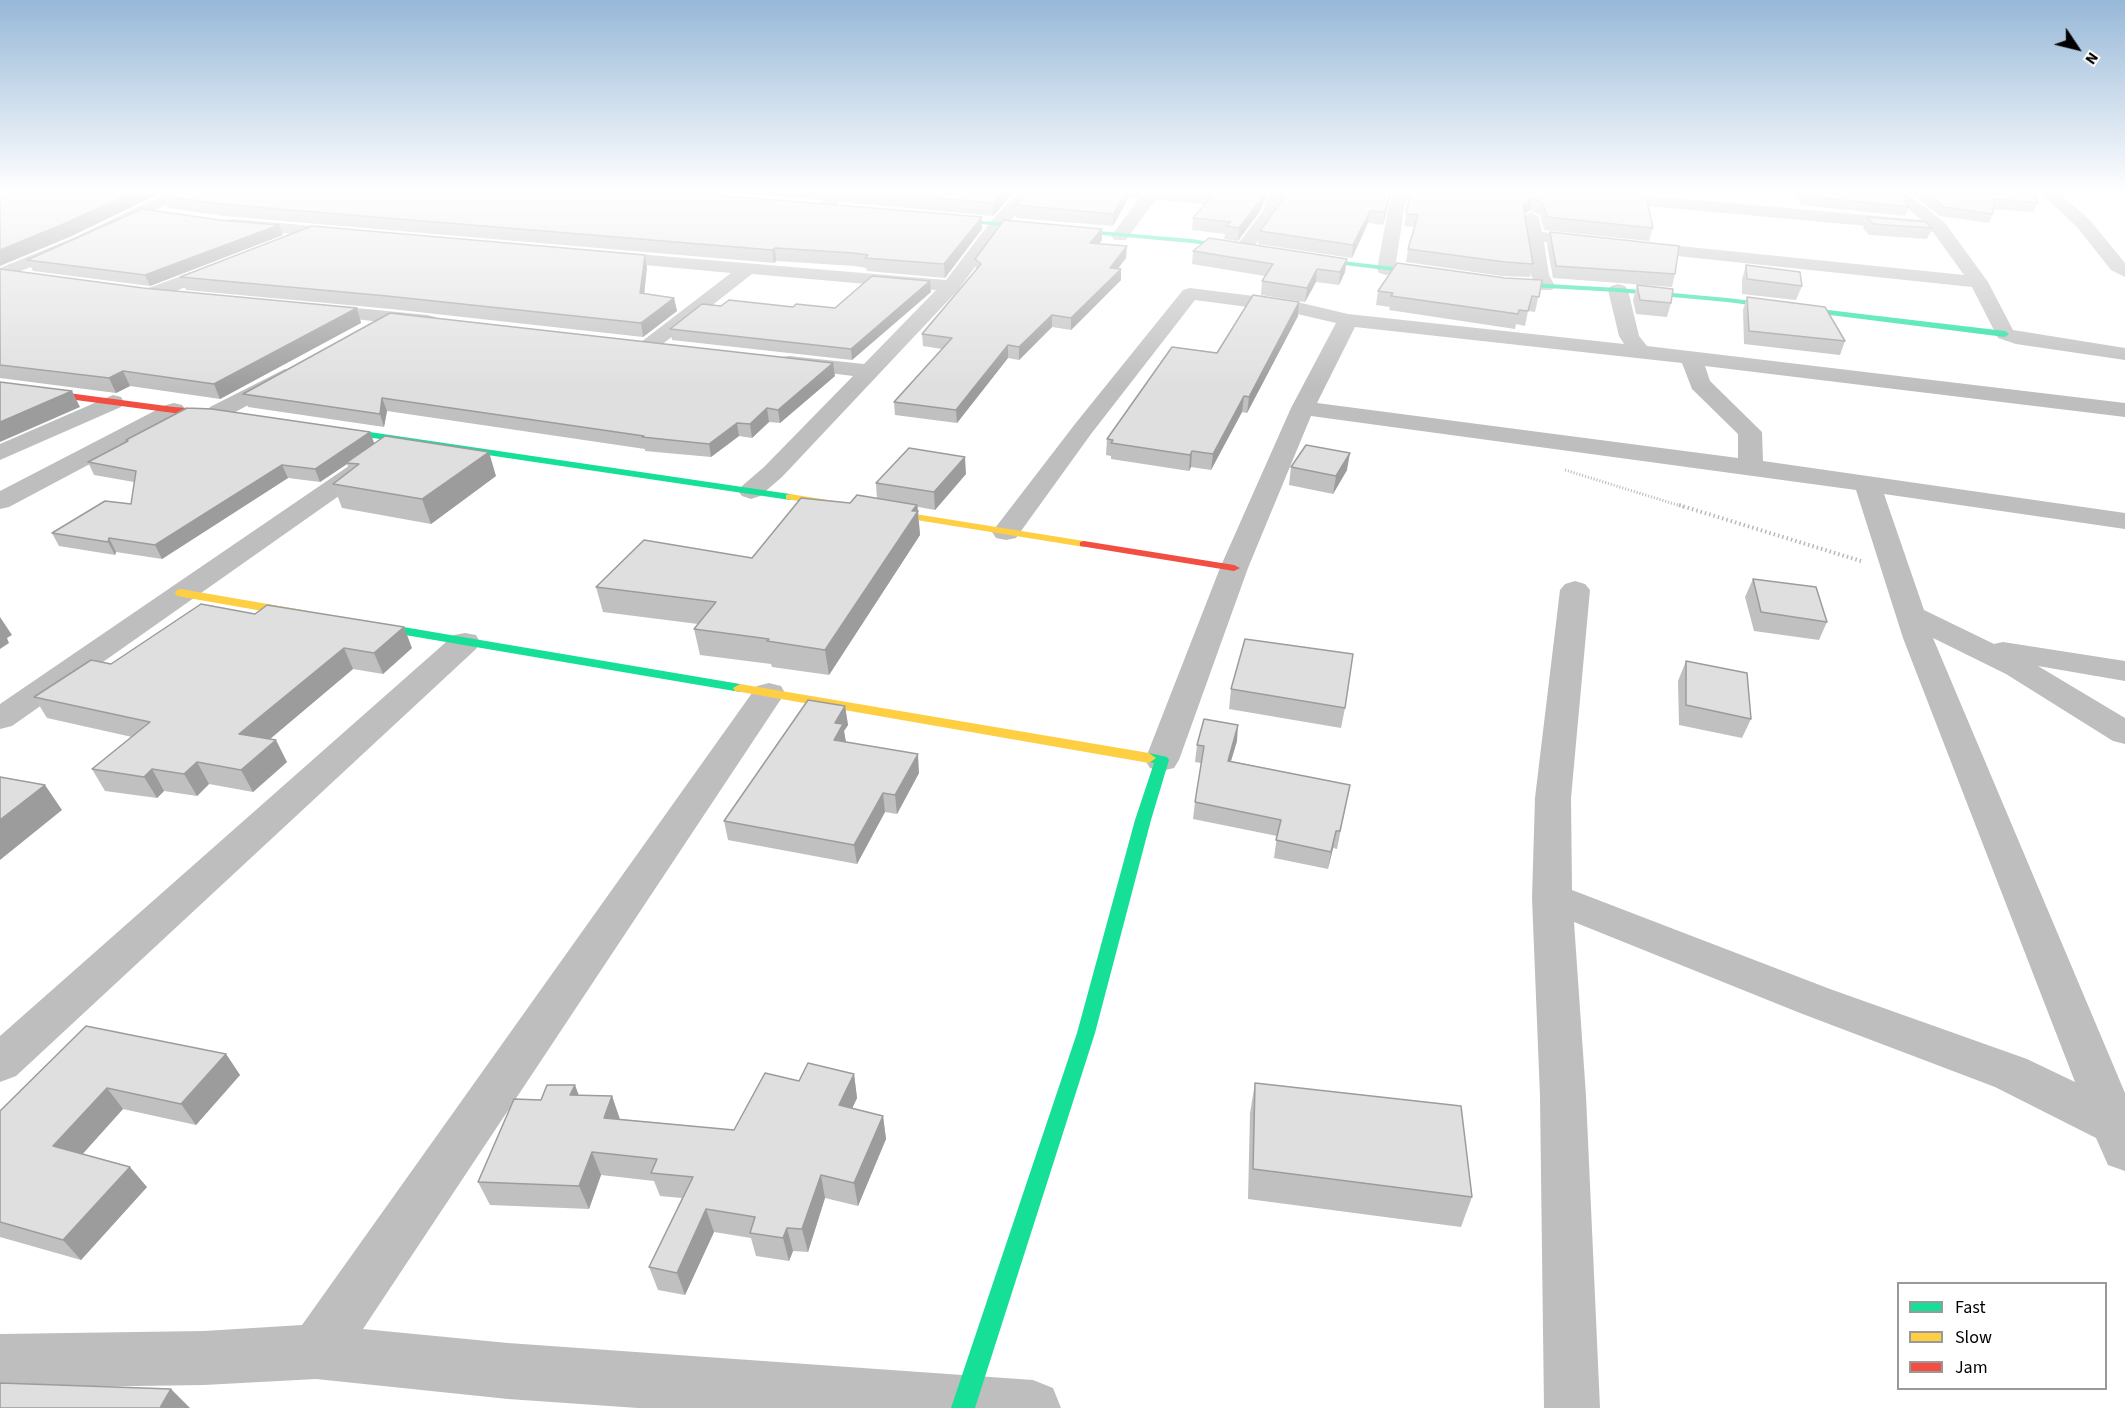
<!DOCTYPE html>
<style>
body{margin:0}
#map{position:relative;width:2125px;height:1408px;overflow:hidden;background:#fff;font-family:"Source Sans 3",sans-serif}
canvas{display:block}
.legend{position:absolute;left:1897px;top:1282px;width:210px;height:108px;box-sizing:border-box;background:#fff;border:2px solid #999;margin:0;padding:8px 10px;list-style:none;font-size:18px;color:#000}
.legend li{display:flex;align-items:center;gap:12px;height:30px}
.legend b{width:30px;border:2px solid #999}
.north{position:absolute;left:2047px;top:18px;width:60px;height:60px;-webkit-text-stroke:4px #fff;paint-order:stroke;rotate:125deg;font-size:16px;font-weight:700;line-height:24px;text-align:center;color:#000}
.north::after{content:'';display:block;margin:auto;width:21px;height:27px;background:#000;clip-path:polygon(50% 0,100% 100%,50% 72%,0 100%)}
</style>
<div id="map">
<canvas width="2125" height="1408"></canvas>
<ul class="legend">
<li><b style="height:8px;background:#16e098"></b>Fast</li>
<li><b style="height:8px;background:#ffcf43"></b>Slow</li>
<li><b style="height:8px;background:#f24e42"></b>Jam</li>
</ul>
<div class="north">N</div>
</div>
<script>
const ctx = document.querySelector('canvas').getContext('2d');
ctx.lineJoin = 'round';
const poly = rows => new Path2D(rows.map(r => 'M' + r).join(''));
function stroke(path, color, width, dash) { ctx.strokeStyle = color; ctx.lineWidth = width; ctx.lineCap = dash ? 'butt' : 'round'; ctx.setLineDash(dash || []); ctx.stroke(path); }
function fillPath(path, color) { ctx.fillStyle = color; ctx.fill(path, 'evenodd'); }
stroke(poly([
 [1565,470,1684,507]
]), '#b9b9b9', 3, [1, 2]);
stroke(poly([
 [1679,505,1861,561]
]), '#b9b9b9', 4, [1.5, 3]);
fillPath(poly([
 [171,191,193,191,85,246,0,279,0,268,73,238,171,191],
 [833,191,851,191,830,210,818,210,816,207,818,204,833,191],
 [1019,191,1036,191,1004,228,958,290,782,477,760,496,751,499,742,496,738,491,742,486,764,467,853,376,781,367,778,362,781,357,789,356,864,364,936,290,752,274,655,350,648,352,641,350,637,346,641,342,731,273,602,261,596,260,593,256,596,252,602,251,946,280,992,220,1019,191],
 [1145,191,1162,191,1126,240,1114,240,1111,236,1145,191],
 [1270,191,1286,191,1279,211,1250,252,1238,252,1235,248,1263,211,1270,191],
 [1394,191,1410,191,1404,210,1395,269,1393,273,1386,275,1379,273,1377,269,1388,210,1394,191],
 [1530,191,1597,191,1922,220,1885,191,1904,191,1945,223,1988,282,2013,330,2125,348,2125,360,2016,344,1998,338,1972,287,1544,242,1549,275,1555,286,1552,290,1538,290,1531,275,1523,217,1531,212,1539,217,1542,232,1964,275,1933,232,1538,196,1530,191],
 [2038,191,2056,191,2089,219,2125,263,2125,277,2111,270,2077,227,2038,191],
 [234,219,347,229,353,230,356,234,353,238,347,239,228,228,226,224,228,220,234,219],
 [225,260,231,262,234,266,231,270,157,298,150,300,143,298,140,294,143,290,225,260],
 [1618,284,1625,286,1628,290,1639,336,1647,346,2125,403,2125,417,1705,366,1710,381,1762,432,1763,461,2125,513,2125,529,1884,494,1924,610,1994,644,2003,642,2125,661,2125,681,2038,666,2125,718,2125,744,2113,741,2006,674,1933,638,2125,1093,2125,1171,2108,1165,2096,1138,1995,1087,1800,1013,1574,922,1586,1096,1600,1408,1544,1408,1540,1096,1532,898,1535,798,1560,590,1565,584,1575,581,1585,584,1590,590,1571,798,1572,890,1830,989,2027,1059,2075,1082,1903,638,1856,490,1311,416,1248,568,1179,760,1174,768,1162,771,1150,768,1145,760,1220,568,1291,408,1336,323,1293,313,1195,300,1091,434,1016,538,1006,540,996,538,992,532,1075,424,1183,290,1190,288,1293,301,1348,314,1624,344,1619,336,1608,290,1611,286,1618,284],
 [1355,327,1682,363,1692,389,1738,434,1738,458,1317,403,1355,327],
 [315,304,428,315,435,317,438,321,435,325,428,327,308,314,305,310,308,306,315,304],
 [285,369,293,371,296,376,293,381,226,417,218,419,210,417,206,412,210,407,285,369],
 [113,395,121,397,124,402,121,407,0,460,0,444,113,395],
 [174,403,182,405,186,410,182,415,9,507,0,509,0,491,166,405,174,403],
 [371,455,380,457,383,462,380,467,12,726,0,729,0,704,362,457,371,455],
 [465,633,476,635,480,642,476,649,16,1076,0,1082,0,1036,454,635,465,633],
 [769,683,781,686,785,693,363,1329,508,1343,1033,1380,1053,1388,1061,1408,638,1408,508,1399,316,1379,204,1385,0,1388,0,1334,204,1331,302,1325,757,686,769,683]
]), '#bebebe');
fillPath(poly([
 [934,217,1192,239,1253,249,1249,251,1192,243,936,220,934,217],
 [1300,256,1436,272,1440,274,1436,276,1303,260,1300,260,1300,256],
 [1496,281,1618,288,1727,298,2005,331,2009,334,2005,337,1727,302,1618,292,1493,285,1492,283,1496,281],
 [329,426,790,494,795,497,790,500,326,431,324,429,329,426],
 [362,620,740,684,747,688,740,692,358,627,356,624,358,621,362,620],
 [1149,753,1167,757,1169,760,1151,820,1095,1033,975,1408,951,1408,1077,1033,1135,820,1154,763,1144,761,1142,758,1149,753]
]), '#16e098');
fillPath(poly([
 [790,494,1084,541,1090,544,1084,547,786,499,786,495,790,494],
 [181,589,308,611,314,615,308,619,177,596,175,593,177,590,181,589],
 [740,684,1149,753,1156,758,1149,763,735,691,733,688,740,684]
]), '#ffcf43');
fillPath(poly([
 [0,384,174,407,227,411,232,414,227,417,174,413,0,390,0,384],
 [1084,541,1234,565,1240,568,1234,571,1080,546,1080,542,1084,541]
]), '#f24e42');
fillPath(poly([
 [432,191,666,191,982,217,982,229,945,278,867,271,866,268,855,266,776,261,774,263,224,216,168,208,163,196,447,196,449,195],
 [712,191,830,191,820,200],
 [841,191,1015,191,993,216,842,202],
 [1028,191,1143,191,1137,198,1129,197,1113,226,1016,218,1016,205],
 [1159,191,1268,191,1261,210,1238,241,1224,239,1225,234,1192,230,1193,218,1205,204,1158,200],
 [1285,191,1392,191,1383,225,1368,223,1352,258,1258,244,1260,231,1282,200],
 [1411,191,1598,191,1653,228,1649,241,1544,230,1540,215,1530,210,1525,214,1533,264,1530,277,1502,276,1406,262,1408,249,1415,227,1404,226],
 [1632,191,1676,191,1675,195],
 [1793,191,1898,191,1912,202,1905,216,1801,205],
 [1908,191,2034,191,2038,203,2033,212,1993,209,1993,214,1989,223,1940,216],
 [1867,217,1932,228,1927,239,1869,235,1863,228],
 [1550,232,1675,274,1672,287,1553,278,1547,245],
 [283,235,150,286,33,271,27,260],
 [1102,240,1099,244,1126,258,1118,269,1121,280,1071,330,1052,327,1019,360,1008,358,957,423,895,415,894,402,942,349,923,346,922,334,976,270,975,259],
 [1193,251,1345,272,1339,285,1316,282,1305,302,1261,295,1262,281,1265,276,1192,264],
 [1746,265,1802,286,1796,300,1742,294,1742,279],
 [647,267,644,294,674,298,677,311,643,337,391,309,186,290,180,277],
 [0,269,143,288,357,308,361,323,220,399,130,386,116,393,0,378],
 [1505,278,1542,280,1535,312,1528,311,1525,326,1516,324,1515,329,1389,310,1390,307,1376,305,1378,291],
 [1637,285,1671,303,1667,317,1636,314,1633,300],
 [931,292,852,360,672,340,670,329,721,306,835,308],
 [1747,297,1845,341,1840,355,1744,344,1743,310],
 [1299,302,1298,316,1247,413,1242,412,1211,470,1191,467,1189,471,1111,459,1111,456,1106,455,1107,439,1217,353],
 [835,376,780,423,769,422,752,438,739,436,711,457,645,451,645,449,387,411,384,427,248,407,243,394],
 [126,440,375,444,496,476,431,524,342,508,333,484,350,472,347,464,320,482,288,478,162,559,116,552,115,555,59,546,52,533,131,504,134,482,94,475,88,462,127,441],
 [1291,467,1347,470,1333,494,1289,485],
 [966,474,935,510,918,507,920,535,829,675,772,667,771,664,700,655,694,629,698,624,603,612,596,587,752,558,850,503,877,499,876,483],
 [1753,579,1827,622,1819,640,1754,631,1745,597],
 [201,604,412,648,383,674,353,669,270,739,287,762,253,792,209,784,197,796,164,791,157,798,105,791,92,769,132,737,47,718,34,697,111,664],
 [1686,661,1751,719,1742,738,1679,725,1678,681],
 [1231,689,1345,708,1341,728,1229,709],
 [845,706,848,725,844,731,846,742,919,773,897,814,885,812,857,864,728,840,724,821],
 [1237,741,1231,761,1350,785,1337,849,1333,848,1328,869,1274,858,1277,836,1193,819,1195,802,1201,763,1195,762,1197,745],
 [226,1054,240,1075,196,1125,123,1109,82,1154,147,1187,81,1260,0,1237,0,1111],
 [854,1074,857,1098,852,1108,883,1116,886,1139,858,1206,825,1198,808,1252,793,1251,789,1261,756,1256,751,1238,714,1232,685,1295,658,1290,649,1267,682,1198,660,1196,654,1181,601,1175,589,1209,490,1205,478,1182,541,1100,579,1096,612,1096,620,1119,734,1130,799,1081],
 [1255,1083,1472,1197,1461,1227,1248,1199,1250,1113]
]), '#c0c0c0');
fillPath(poly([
 [135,191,165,191,72,236,0,266,0,250],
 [819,191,830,191,820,200],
 [1004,191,1015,191,993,216,993,203],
 [1126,191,1129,191,1129,197,1113,226,1113,214],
 [1137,191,1143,191,1137,198],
 [1265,191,1268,191,1261,210,1238,241,1239,228],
 [1391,191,1392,191,1383,225,1385,212],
 [1532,198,1530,210,1521,217,1523,205],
 [1370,211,1368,223,1352,258,1353,245],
 [982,217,982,229,945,278,944,264],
 [279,225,283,235,150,286,145,275],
 [1102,229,1102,240,1090,254,1090,243],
 [1127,246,1126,258,1109,279,1110,268],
 [775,248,776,261,774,263,772,250],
 [645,255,647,267,643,306,640,293],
 [1347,259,1345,272,1339,285,1340,272],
 [1121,269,1121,280,1071,330,1071,318],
 [1317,269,1316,282,1305,302,1307,288],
 [930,281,931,292,852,360,851,349],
 [674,298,677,311,643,337,641,323],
 [1299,302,1298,316,1247,413,1249,397],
 [357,308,361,323,220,399,214,384],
 [1052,315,1052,327,1019,360,1019,347],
 [1008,345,1008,358,957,423,956,410],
 [833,363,835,376,780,423,778,410],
 [123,371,130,386,116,393,109,378],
 [72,391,80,407,0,442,0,422],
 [1244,396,1242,412,1211,470,1213,454],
 [382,398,387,411,384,427,380,414],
 [767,408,769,422,752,438,750,424],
 [737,423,739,436,711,457,709,444],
 [370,432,375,445,346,463,347,464,320,482,315,469],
 [1192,451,1191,467,1189,471,1190,455],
 [489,452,496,476,431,524,422,499],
 [1350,453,1347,470,1333,494,1336,476],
 [965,457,966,474,935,510,934,492],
 [282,465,288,478,162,559,155,545],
 [917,505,920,535,829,675,825,650,912,511],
 [109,538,116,552,115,555,108,542],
 [0,617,12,635,7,638,9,643,0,649],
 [404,627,412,648,383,674,374,653],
 [344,648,353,669,251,755,239,734],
 [845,706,848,725,844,731,846,743,834,740,835,723],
 [1238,725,1237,741,1226,777,1228,761],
 [276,740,287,762,253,792,241,770],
 [918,754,919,773,897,814,895,795],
 [197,762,209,784,197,796,184,774],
 [152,769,164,791,157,798,144,777],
 [45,785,62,810,0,860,0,820],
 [883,793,885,812,857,864,854,845],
 [1336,831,1333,848,1328,869,1331,852],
 [226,1054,240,1075,196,1125,181,1104],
 [854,1074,857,1098,843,1128,839,1105],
 [575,1085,584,1109,570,1095],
 [107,1088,123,1109,71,1167,53,1146],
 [612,1096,620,1120,604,1118],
 [883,1116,886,1139,858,1206,854,1183],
 [592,1152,601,1175,589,1209,579,1186],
 [130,1167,147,1187,81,1260,63,1240],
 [821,1175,825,1198,808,1252,802,1229],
 [706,1209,714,1232,685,1295,677,1273],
 [787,1228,793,1251,789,1261,783,1238],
 [171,1389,190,1408,160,1408]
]), '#9c9c9c');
const building = poly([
 [0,191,135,191,66,223,0,250,0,191],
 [170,191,409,191,447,196,455,191,666,191,982,217,944,264,865,258,868,255,854,253,775,248,772,250,219,204,163,196,170,191],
 [859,191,1004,191,993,203,859,191],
 [1028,191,1126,191,1113,214,1016,205,1028,191],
 [1205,191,1265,191,1262,198,1239,228,1225,226,1231,222,1193,218,1215,192,1205,191],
 [1285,191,1391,191,1385,212,1370,211,1353,245,1260,231,1282,200,1285,191],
 [1411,191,1598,191,1646,196,1653,228,1547,217,1543,203,1532,198,1523,205,1533,264,1505,262,1408,249,1418,215,1406,214,1411,191],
 [1802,191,1898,191,1912,202,1904,201,1909,207,1804,196,1802,191],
 [1924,191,2034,191,2038,203,1994,199,1993,214,1944,207,1924,191],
 [142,209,220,220,279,225,145,275,27,260,142,209],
 [1867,217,1926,222,1932,228,1873,224,1867,217],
 [1004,220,1102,229,1090,243,1127,246,1110,268,1121,269,1071,318,1052,315,1019,347,1008,345,956,410,894,402,952,338,922,334,981,264,975,259,1004,220],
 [312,226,645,255,640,293,674,298,641,323,387,296,180,277,312,226],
 [1550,232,1679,246,1675,274,1556,266,1550,232],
 [1209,238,1347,259,1340,272,1317,269,1307,288,1262,281,1273,264,1193,251,1209,238],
 [1397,263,1505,278,1542,280,1539,297,1532,296,1528,311,1519,310,1518,314,1391,296,1393,293,1378,291,1397,263],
 [1746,265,1800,272,1802,286,1747,279,1746,265],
 [0,269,143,288,357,308,214,384,123,371,109,378,0,365,0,269],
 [872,276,930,281,851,349,670,329,702,304,721,306,729,300,793,307,796,304,835,308,872,276],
 [1637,285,1673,289,1671,303,1640,300,1637,285],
 [1253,295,1299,302,1249,397,1244,396,1213,454,1192,451,1190,455,1111,443,1113,440,1107,439,1172,347,1217,353,1253,295],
 [1747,297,1825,307,1845,341,1749,331,1747,297],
 [390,313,833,363,778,410,767,408,750,424,737,423,709,444,642,437,644,436,382,398,380,414,243,394,390,313],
 [0,382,72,391,0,422,0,382],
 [187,408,212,409,370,432,315,469,282,465,155,545,109,538,108,542,52,533,105,501,131,504,136,471,88,462,128,441,126,440,187,408],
 [385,436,489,452,422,499,333,484,359,464,346,463,385,436],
 [1306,445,1350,453,1336,476,1291,467,1306,445],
 [909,448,965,457,934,492,876,483,909,448],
 [857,495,917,505,912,511,918,511,825,650,767,641,769,639,694,629,716,602,596,587,644,540,752,558,801,498,850,503,857,495],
 [1753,579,1816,587,1827,622,1761,612,1753,579],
 [201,604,255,614,267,605,404,627,374,653,344,648,239,734,276,740,241,770,197,762,184,774,152,769,144,777,92,769,150,722,34,697,91,660,111,664,201,604],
 [1245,639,1353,654,1345,708,1231,689,1245,639],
 [1686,661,1747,673,1751,719,1686,705,1686,661],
 [808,700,845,706,835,723,843,724,834,740,918,754,895,795,883,793,854,845,724,821,808,700],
 [1204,719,1238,725,1228,761,1350,785,1340,831,1336,831,1331,852,1276,840,1281,820,1195,802,1204,746,1197,745,1204,719],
 [0,777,45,785,0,820,0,777],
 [86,1026,226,1054,181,1104,107,1088,53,1146,130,1167,63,1240,0,1222,0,1111,86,1026],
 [808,1063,854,1074,839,1105,883,1116,854,1183,821,1175,802,1229,787,1228,783,1238,750,1233,755,1217,706,1209,677,1273,649,1267,693,1177,651,1173,657,1159,592,1152,579,1186,478,1182,514,1099,541,1100,547,1085,575,1085,570,1095,612,1096,604,1118,734,1130,765,1073,799,1081,808,1063],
 [1255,1083,1461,1106,1472,1197,1253,1169,1255,1083],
 [0,1383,171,1389,160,1408,0,1408,0,1383]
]);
fillPath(building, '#dfdfdf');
stroke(building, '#9c9c9c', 1.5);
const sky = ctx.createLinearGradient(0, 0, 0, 389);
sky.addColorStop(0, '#97b8d8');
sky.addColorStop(0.49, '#fff');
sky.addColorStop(1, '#ffffff00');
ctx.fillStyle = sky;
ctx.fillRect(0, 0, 2125, 389);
</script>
